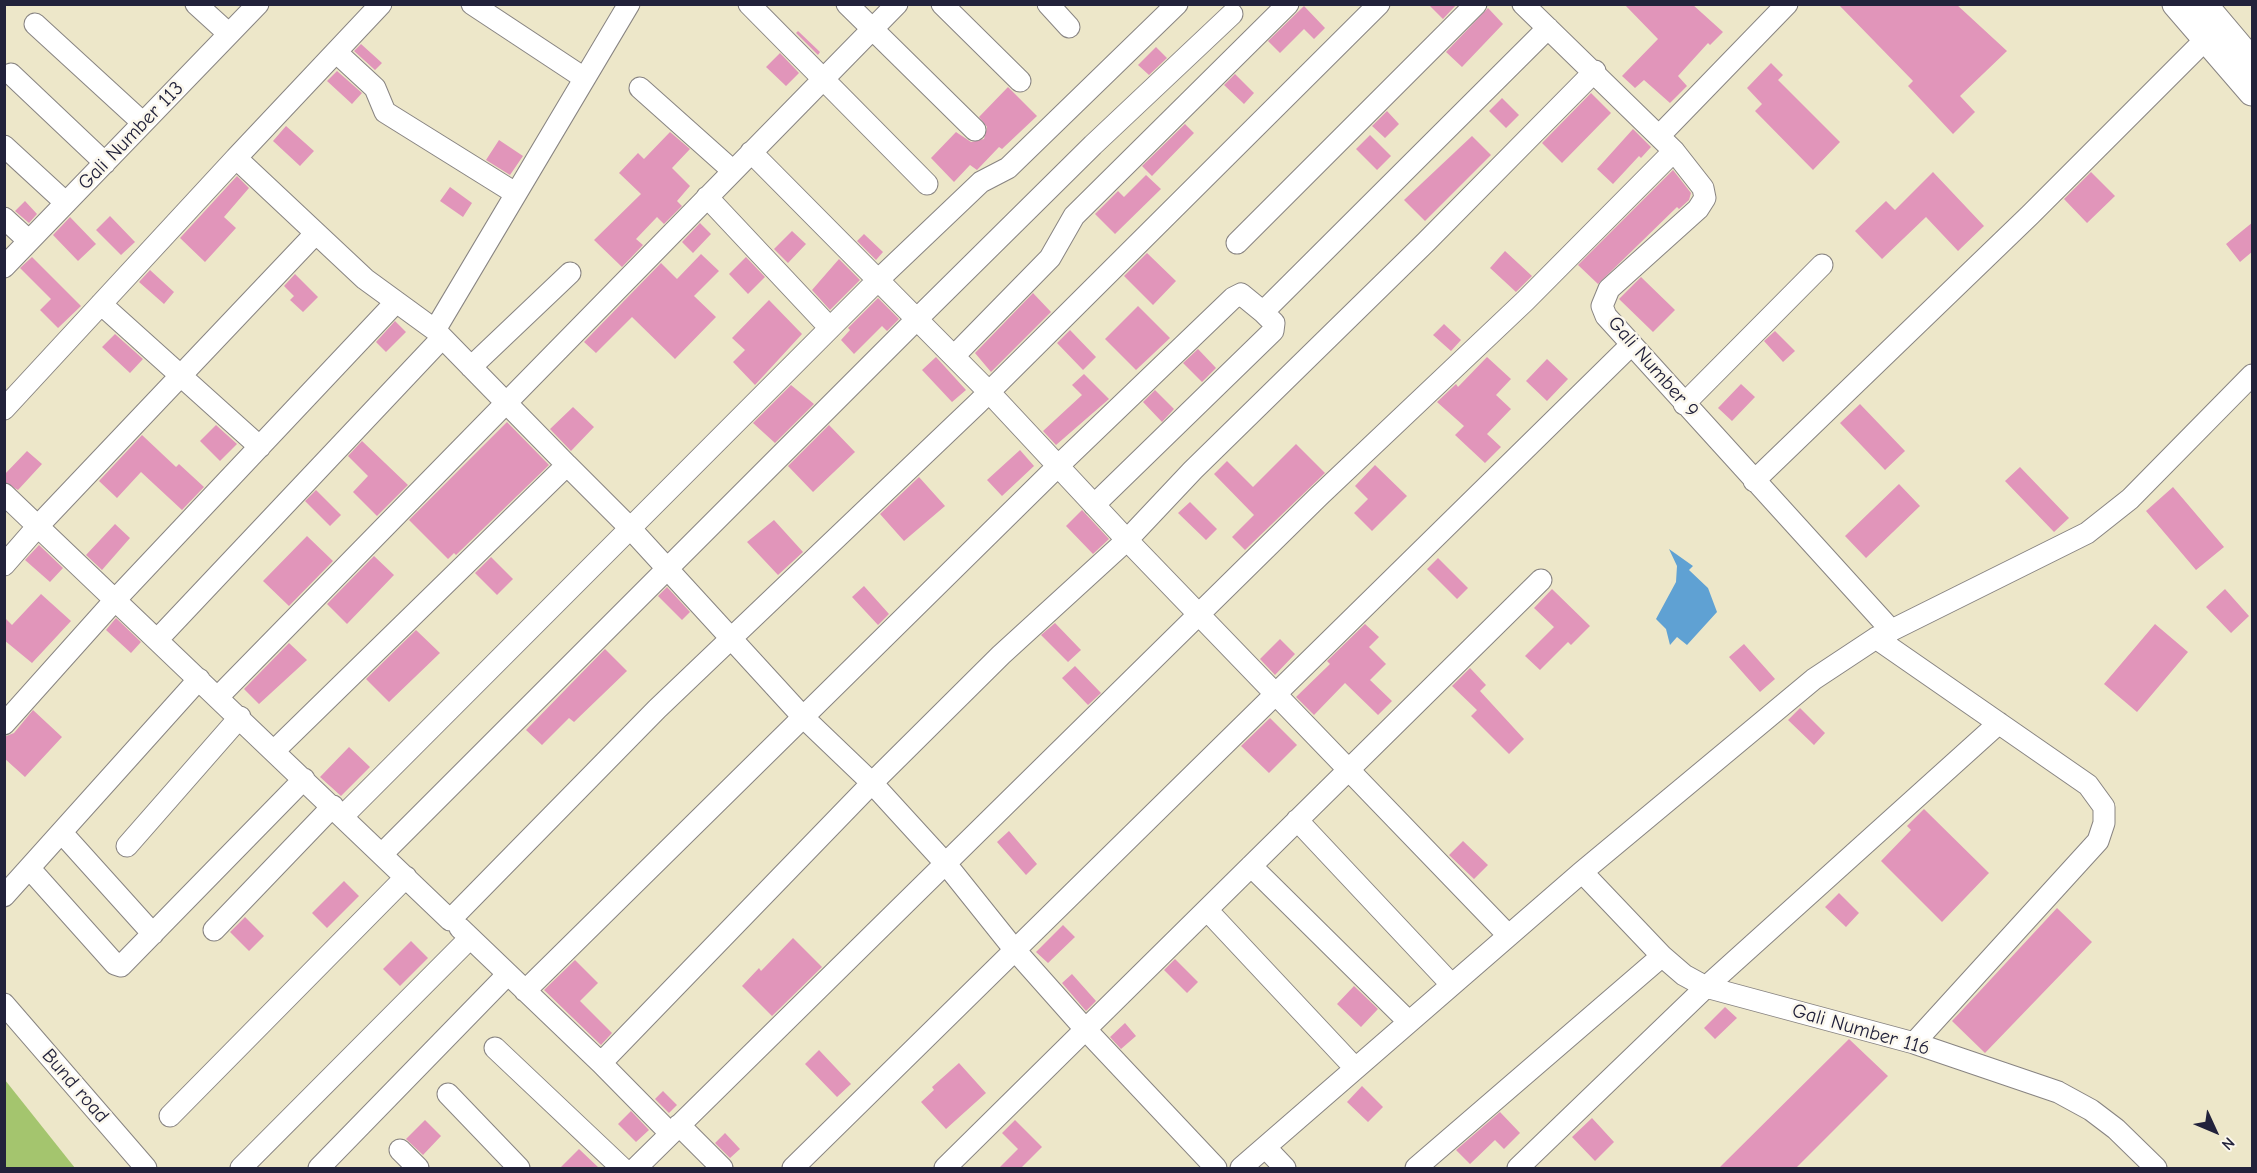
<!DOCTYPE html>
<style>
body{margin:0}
#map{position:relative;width:2257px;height:1173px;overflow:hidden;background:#ede7c9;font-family:"Comic Neue",sans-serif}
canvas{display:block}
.frame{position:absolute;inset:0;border:6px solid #22223b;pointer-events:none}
.north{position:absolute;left:2185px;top:1101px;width:60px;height:60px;-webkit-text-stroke:4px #fbf7ec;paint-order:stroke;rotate:134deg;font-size:16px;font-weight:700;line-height:24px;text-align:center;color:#22223b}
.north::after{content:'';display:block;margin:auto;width:21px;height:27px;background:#22223b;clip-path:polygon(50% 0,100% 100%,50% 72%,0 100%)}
</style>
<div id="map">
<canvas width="2257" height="1173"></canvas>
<div class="frame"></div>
<div class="north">N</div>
</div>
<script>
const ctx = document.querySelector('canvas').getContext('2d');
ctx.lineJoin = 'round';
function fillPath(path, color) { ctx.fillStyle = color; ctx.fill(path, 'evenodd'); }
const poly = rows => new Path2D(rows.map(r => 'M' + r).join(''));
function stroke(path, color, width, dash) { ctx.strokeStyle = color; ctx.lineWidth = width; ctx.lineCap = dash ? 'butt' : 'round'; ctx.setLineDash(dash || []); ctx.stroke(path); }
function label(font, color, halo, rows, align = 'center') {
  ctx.font = font + ' "Comic Neue",sans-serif'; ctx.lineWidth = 5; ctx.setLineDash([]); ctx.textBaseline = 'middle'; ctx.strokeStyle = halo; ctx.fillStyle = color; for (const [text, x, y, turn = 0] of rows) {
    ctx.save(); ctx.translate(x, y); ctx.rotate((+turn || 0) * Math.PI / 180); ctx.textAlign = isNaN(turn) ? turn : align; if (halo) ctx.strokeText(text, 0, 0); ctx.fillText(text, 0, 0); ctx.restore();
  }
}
fillPath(poly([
 [5,1080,75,1168,5,1168]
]), '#a4c56e');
fillPath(poly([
 [1669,549,1693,566,1689,570,1708,588,1717,612,1687,645,1677,637,1670,645,1666,629,1656,619,1676,582,1677,566]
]), '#5fa1d3');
fillPath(poly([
 [1428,4,1457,4,1443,19],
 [1624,4,1692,4,1723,32,1710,45,1708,43,1678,76,1687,86,1670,103,1644,80,1635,88,1622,76,1658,39],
 [1838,4,1956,4,2007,51,1960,96,1975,112,1953,134,1908,86,1913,81],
 [1304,6,1325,28,1314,39,1304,29,1280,53,1268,41],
 [1488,8,1503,24,1462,67,1446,52],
 [798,31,820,52,818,55,796,33],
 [361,44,382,63,375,70,354,51],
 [1156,47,1167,58,1149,75,1138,65],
 [780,53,799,73,786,86,766,67],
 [1771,63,1783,75,1778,80,1840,142,1813,170,1755,111,1762,104,1747,88],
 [337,71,362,93,352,104,327,81],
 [1235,74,1254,93,1244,104,1224,85],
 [1008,87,1037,116,1002,149,999,147,977,170,970,165,954,182,931,158,956,132,971,142,984,139,987,127,979,117],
 [1591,93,1611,113,1562,163,1542,143],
 [1502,98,1519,115,1506,128,1489,111],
 [1387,111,1399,124,1385,138,1372,126],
 [1185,124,1194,133,1152,176,1142,166],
 [286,126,314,151,300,166,273,141],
 [1633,129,1651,147,1641,158,1639,156,1613,184,1597,169],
 [670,132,690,149,672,168,690,186,677,201,682,206,664,224,657,217,636,239,643,245,622,267,594,240,641,194,619,173,638,153,644,159],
 [1370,135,1391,156,1377,170,1356,149],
 [1472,136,1491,155,1425,221,1404,200],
 [499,140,523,156,510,175,486,160],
 [1673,170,1691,193,1689,200,1679,209,1677,207,1598,284,1578,265],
 [1933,172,1984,226,1958,251,1926,217,1882,259,1855,231,1886,201,1895,210],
 [2091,172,2115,196,2087,223,2064,199],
 [1146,175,1161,189,1115,234,1095,214,1118,191,1124,197],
 [237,176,249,188,224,217,236,228,205,262,180,238],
 [450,187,472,203,463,217,440,201],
 [25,201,37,214,29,223,15,211],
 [110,216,135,242,121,255,96,230],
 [70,217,96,244,78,261,53,235],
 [2253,222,2253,251,2240,262,2226,244],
 [700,223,711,234,693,253,682,242],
 [792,231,806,244,788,263,774,249],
 [864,234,883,252,876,260,857,241],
 [1505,251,1532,276,1516,292,1490,268],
 [1147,253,1176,281,1153,305,1124,276],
 [701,254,719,271,694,296,716,317,675,359,632,317,596,353,584,342,661,263,677,279],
 [32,257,81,306,58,328,40,310,51,299,20,268],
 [746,257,765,277,748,294,729,274],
 [839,259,860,280,830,310,812,290],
 [150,270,174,292,164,304,139,282],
 [295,274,318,297,303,312,290,300,294,296,284,286],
 [1641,277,1675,310,1653,332,1619,299],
 [1033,293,1051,312,991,372,975,353],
 [878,298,899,319,887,331,882,326,854,354,841,340,850,330,848,328],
 [769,300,802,334,755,385,733,362,745,350,732,338],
 [1138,306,1170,338,1136,370,1105,339],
 [395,321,406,332,386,352,376,342],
 [1444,324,1461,340,1451,351,1433,335],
 [1070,330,1096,357,1083,370,1057,343],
 [1775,331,1795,351,1783,362,1764,341],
 [115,334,143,359,130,373,102,347],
 [1198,349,1216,368,1202,382,1183,363],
 [936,357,966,390,952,402,922,370],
 [1487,357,1511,379,1496,395,1511,409,1487,434,1501,447,1485,463,1455,435,1464,426,1437,402,1456,384,1458,387],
 [1547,359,1568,379,1547,401,1526,381],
 [1084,374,1109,399,1056,445,1043,431,1082,395,1072,385],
 [1741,384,1755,397,1732,421,1718,408],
 [791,385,814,404,775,443,753,423],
 [1155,390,1174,409,1162,422,1143,402],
 [1860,404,1905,451,1885,470,1840,423],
 [573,407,594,427,571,451,550,429],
 [507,422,549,465,456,555,454,553,448,559,409,520],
 [216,425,237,444,220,461,200,441],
 [829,425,855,452,813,492,788,466],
 [142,435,176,467,179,464,204,487,182,510,141,472,117,498,99,481],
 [362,441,408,485,377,516,353,492,368,476,348,456],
 [1296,444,1325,473,1245,550,1232,537,1254,515,1214,474,1227,461,1253,487],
 [1020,450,1034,466,1002,496,987,480],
 [27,451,42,464,18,490,4,482,4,475],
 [1375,465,1407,496,1372,531,1354,513,1368,499,1355,486],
 [2020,467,2069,518,2054,532,2005,481],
 [919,477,945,506,904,541,880,514],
 [1899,484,1920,506,1866,558,1845,536],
 [2173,487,2224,547,2196,570,2146,511],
 [316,490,341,515,330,526,305,501],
 [1190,502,1217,529,1206,540,1178,513],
 [1082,510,1109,539,1093,554,1066,526],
 [774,520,803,552,778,575,747,542],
 [115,524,130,538,102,570,86,555],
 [307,536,333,561,289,606,263,581],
 [39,545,63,568,50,582,25,560],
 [374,556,394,575,347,624,327,604],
 [491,557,513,579,497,595,475,573],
 [1438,558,1468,588,1457,599,1427,569],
 [864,586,889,614,878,625,852,597],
 [667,587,690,612,682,620,658,596],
 [1552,589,1590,626,1571,645,1568,642,1540,670,1525,656,1554,627,1534,608],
 [2225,589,2249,616,2231,633,2206,607],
 [41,594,71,621,32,663,4,640,4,617,12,625],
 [116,618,141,642,131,653,106,630],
 [1055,623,1081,650,1068,662,1041,635],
 [1365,624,1379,637,1369,647,1386,664,1370,680,1392,701,1378,715,1345,683,1314,715,1296,697,1330,664,1327,661],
 [2155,624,2188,652,2137,712,2104,684],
 [416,630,440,653,389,702,366,679],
 [1280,639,1295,654,1275,675,1260,659],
 [289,643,307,660,259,704,244,689],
 [1744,644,1775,679,1760,692,1729,657],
 [605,649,627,671,574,722,569,718,542,745,526,730],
 [1075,666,1101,693,1088,705,1062,678],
 [1470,668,1486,685,1480,691,1524,739,1509,754,1471,716,1477,710,1452,686],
 [1800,708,1825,733,1814,745,1788,720],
 [33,710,62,737,25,777,4,758,4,737,14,733],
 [1270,718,1297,745,1269,773,1241,746],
 [349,747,370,767,341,796,320,777],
 [1924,809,1989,873,1942,922,1881,861,1911,830,1907,826],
 [1009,831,1037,864,1026,875,997,842],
 [1463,841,1488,865,1474,879,1449,855],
 [344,881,359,896,327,928,312,913],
 [1839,893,1859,913,1846,927,1825,907],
 [2057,908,2092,942,1985,1053,1952,1021],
 [245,917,264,936,249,951,230,932],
 [1063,925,1075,937,1048,963,1036,952],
 [793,938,822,967,772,1016,742,986,759,968,761,971],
 [411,941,428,958,400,986,383,969],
 [1175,959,1198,982,1187,993,1164,970],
 [575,960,598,983,580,1001,612,1033,601,1045,544,990],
 [1072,974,1096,1001,1086,1011,1062,983],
 [1354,986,1378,1009,1361,1027,1337,1004],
 [1725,1007,1737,1018,1715,1039,1704,1028],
 [1125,1023,1136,1036,1121,1049,1110,1037],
 [1849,1039,1888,1076,1796,1168,1719,1168],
 [819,1050,851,1084,837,1097,805,1064],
 [959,1063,986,1093,946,1129,921,1102,934,1090,932,1087],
 [1362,1086,1383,1107,1368,1122,1347,1102],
 [663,1091,677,1105,669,1113,655,1099],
 [631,1111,649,1130,636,1142,618,1124],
 [1500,1112,1520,1133,1504,1149,1495,1140,1470,1164,1456,1150],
 [1592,1118,1614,1142,1595,1161,1572,1137],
 [425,1120,441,1136,423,1155,406,1139],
 [1015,1120,1042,1147,1021,1168,999,1168,1018,1149,1002,1133],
 [725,1133,740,1149,730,1158,715,1143],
 [579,1149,599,1168,560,1168]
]), '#e195ba');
const minor = poly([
 [196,4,229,34],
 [472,4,584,78],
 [749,4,927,184],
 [847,4,975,130],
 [942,4,1020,81],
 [1048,4,1069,27],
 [1523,4,1674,151,1703,188,1705,198,1698,209,1609,289,1602,306,1606,316,1891,630],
 [35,24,143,123],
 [336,52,375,88,385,112,515,193],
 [11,74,105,163],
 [640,88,733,171],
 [1659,136,1787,4],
 [4,146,66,203],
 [751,152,989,392,1127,540,1508,935],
 [707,197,830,328],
 [4,218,29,241],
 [1237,243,1476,4],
 [4,267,258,4],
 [101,304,260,447],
 [435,330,629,4],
 [954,356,1050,258,1074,216,1288,4],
 [471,367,570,273],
 [1684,404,1822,265],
 [4,409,236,158],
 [567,465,630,528,803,717,872,783,946,864,1014,949,1086,1030,1216,1168],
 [1754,481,2030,215,2207,38],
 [4,494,450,920,657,709,978,403,1379,4],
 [1094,505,1273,331,1274,323,1263,312],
 [4,565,38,526,316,233],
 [1876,638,2088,785,2104,807,2104,823,2098,841,1914,1043],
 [157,640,442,338],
 [218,697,897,4],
 [4,724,115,600,396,302],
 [275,750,567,465,435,330,365,279,236,158,381,4],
 [343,816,878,280,981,182,1008,168,1177,4],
 [1297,820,1451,984],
 [62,833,153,934],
 [127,846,240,717],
 [382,854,917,319,1093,145,1232,14],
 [1251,866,1408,1021],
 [30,869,115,964,121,966,304,779],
 [1582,872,1662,956,1684,975,1706,987,1914,1043,2058,1092,2091,1110,2116,1129,2156,1168],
 [4,896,199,679],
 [1207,910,1355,1068],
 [460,928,601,1063,670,1133],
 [214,930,333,806],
 [525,991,1058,466,1233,298,1241,294,1263,312,1548,28],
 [4,1004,146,1168],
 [495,1048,622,1168],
 [601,1063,872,783,1001,655,1127,540,1193,470,1426,242,1595,71],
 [448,1094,519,1168],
 [170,1116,406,877],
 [679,1125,722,1168],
 [1265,1147,1285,1168],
 [400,1150,418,1168],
 [241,1168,470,938],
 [319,1168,508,974],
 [636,1168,1319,496,1525,301,1674,151],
 [793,1168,1631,345],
 [945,1168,1541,580],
 [1241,1168,1582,872,1814,679,1876,638,2087,533,2130,499,2252,375],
 [1416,1168,1662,956],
 [1518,1168,1706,987,1999,723]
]);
const major = poly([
 [2176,4,2252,92],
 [2203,4,2252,62]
]);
stroke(minor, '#888482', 23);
stroke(major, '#888482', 29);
stroke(minor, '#fff', 21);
stroke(major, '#fff', 27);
label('20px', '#22223b', '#fbf7ec', [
 ["Gali Number 113",131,136,-46],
 ["Gali Number 9",1653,367,49],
 ["Gali Number 116",1861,1030,16],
 ["Bund road",75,1086,49]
]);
</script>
